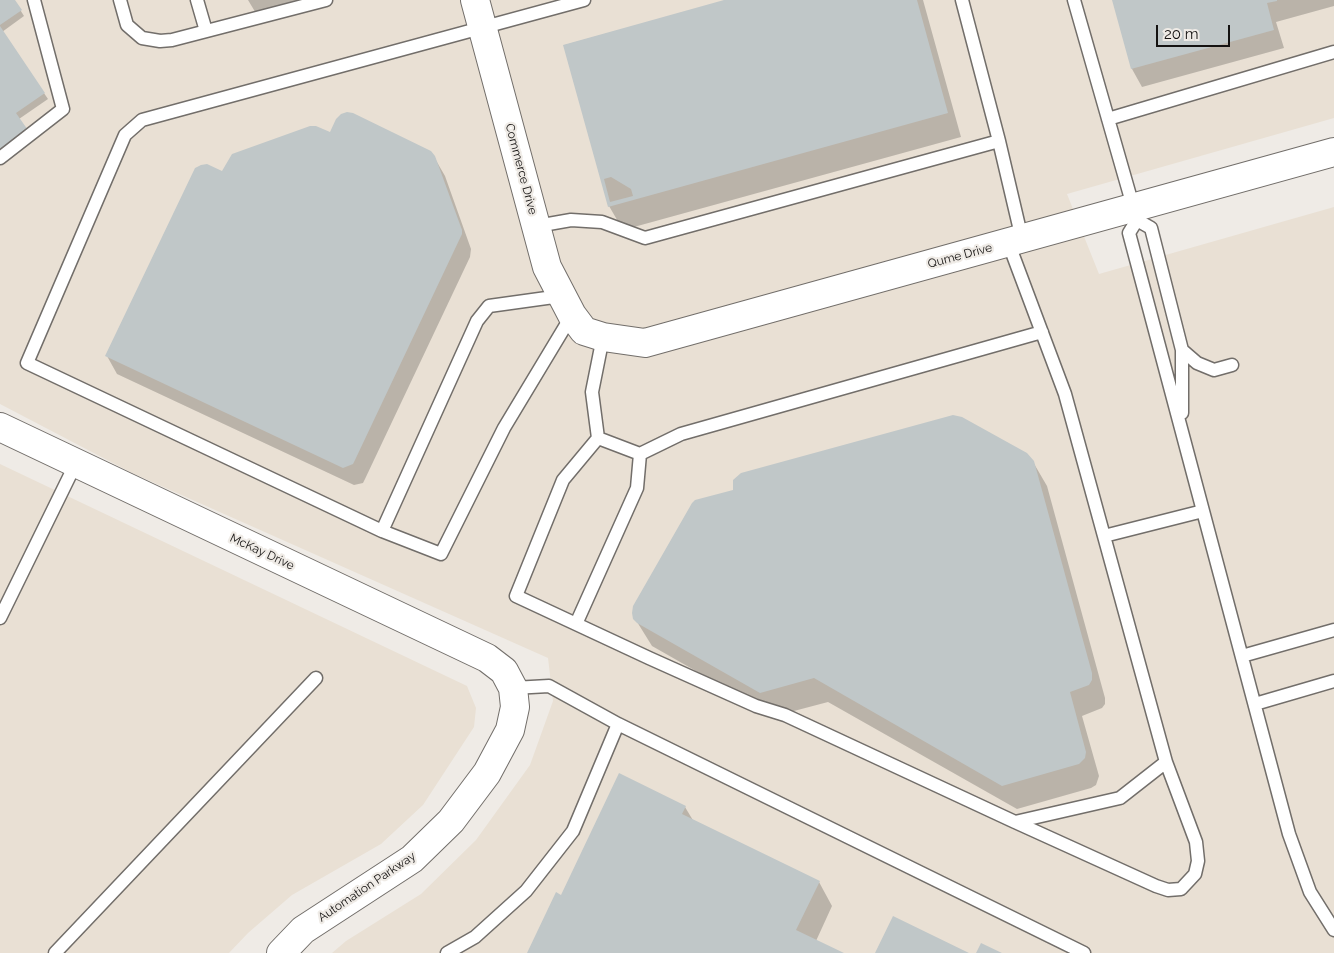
<!DOCTYPE html>
<style>
body{margin:0}
#map{position:relative;width:1334px;height:953px;overflow:hidden;background:#efebe6;font-family:Raleway,sans-serif}
canvas{display:block}
.scale{position:absolute;left:1156px;top:25px;width:74px;height:22px;box-sizing:border-box;border:2px solid #141211;border-top:0;padding-left:6px;font-size:15px;line-height:18px;white-space:nowrap;color:#141211;-webkit-text-stroke:4px #efebe6;paint-order:stroke}
</style>
<div id="map">
<canvas width="1334" height="953"></canvas>
<div class="scale">20 m</div>
</div>
<script>
const ctx = document.querySelector('canvas').getContext('2d');
ctx.lineJoin = 'round';
function fillPath(path, color) { ctx.fillStyle = color; ctx.fill(path, 'evenodd'); }
const poly = rows => new Path2D(rows.map(r => 'M' + r).join(''));
function stroke(path, color, width, dash) { ctx.strokeStyle = color; ctx.lineWidth = width; ctx.lineCap = dash ? 'butt' : 'round'; ctx.setLineDash(dash || []); ctx.stroke(path); }
function label(font, color, halo, rows, align = 'center') {
  ctx.font = font + ' Raleway,sans-serif'; ctx.lineWidth = 4.5; ctx.setLineDash([]); ctx.textBaseline = 'middle'; ctx.strokeStyle = halo; ctx.fillStyle = color; for (const [text, x, y, turn = 0] of rows) {
    ctx.save(); ctx.translate(x, y); ctx.rotate((+turn || 0) * Math.PI / 180); ctx.textAlign = isNaN(turn) ? turn : align; if (halo) ctx.strokeText(text, 0, 0); ctx.fillText(text, 0, 0); ctx.restore();
  }
}
fillPath(poly([
 [0,0,1334,0,1334,118,1067,194,1099,274,1334,207,1334,953,332,953,346,941,421,894,476,840,530,765,553,701,548,658,132,473,0,404],
 [0,464,467,686,476,708,474,727,423,805,381,844,292,895,248,933,229,953,0,953]
]), '#e9e0d4');
fillPath(poly([
 [0,0,14,0,24,16,2,32,48,99,19,119,0,156],
 [248,0,332,0,260,20],
 [729,0,923,0,961,137,623,230,609,206,565,45],
 [1113,0,1334,0,1334,6,1276,22,1284,48,1142,87,1132,69],
 [331,134,434,157,445,176,471,249,470,257,365,479,363,483,354,485,117,374,107,356,222,173],
 [1033,462,1047,486,1105,698,1105,704,1102,708,1082,716,1099,776,1096,785,1091,788,1017,809,828,702,775,716,652,646,634,617],
 [685,807,694,822,819,882,832,906,816,941,841,953,529,953,561,896]
]), '#0003');
fillPath(poly([
 [0,0,15,0,22,10,0,25],
 [724,0,917,0,948,113,608,207,563,45],
 [611,177,631,189,633,196,610,202,604,179],
 [1112,0,1277,0,1277,1,1267,3,1274,30,1131,69],
 [0,26,45,93,16,113,30,133,0,154],
 [347,112,353,113,431,151,435,156,462,230,462,234,355,460,353,464,343,468,105,356,195,168,201,165,207,164,222,171,232,154,310,126,316,126,330,132,336,119,341,114],
 [953,415,962,417,1027,453,1034,461,1092,673,1092,680,1089,685,1070,692,1086,752,1085,758,1079,764,1002,786,814,678,760,693,637,623,633,619,632,613,633,606,692,503,695,500,733,490,733,480,741,473],
 [619,773,686,806,682,814,820,881,796,930,844,953,527,953,556,892,561,895],
 [893,916,969,953,875,953],
 [981,943,1002,953,976,953]
]), '#c0c7c8');
const lane = poly([
 [120,0,127,25,142,38,160,41,172,40,326,0],
 [197,0,206,31],
 [1074,0,1137,220,1151,228,1182,350,1182,413],
 [1108,119,1334,52],
 [999,141,1022,239],
 [0,158,63,109,34,0],
 [1137,220,1129,233,1289,834,1310,892,1334,930],
 [537,226,571,220,602,222,645,238,999,141,962,0],
 [572,315,504,428,441,554,382,531,27,363,125,135,142,120,584,0],
 [603,337,592,392,598,438,563,480,516,596,649,658,756,706,785,715,1015,822,1120,798,1166,762,1065,394,1008,242],
 [1182,350,1197,363,1214,370,1232,365],
 [598,438,640,454,681,434,1042,332],
 [382,531,477,321,489,306,561,296],
 [1104,536,1203,511],
 [0,618,76,463],
 [576,624,637,488,640,454],
 [1242,656,1334,630],
 [513,688,549,686,618,724,1084,953],
 [1255,704,1334,681],
 [1015,822,1156,886,1168,890,1181,889,1195,874,1198,861,1196,842,1166,762],
 [55,953,316,678],
 [447,953,475,937,526,891,573,831,618,724]
]);
const secondary = poly([
 [475,0,547,267,572,315,584,331,603,337,645,343,1334,152],
 [0,427,487,658,504,671,513,688,515,707,510,730,487,773,451,821,412,859,303,930,281,953]
]);
stroke(lane, '#726e6a', 15);
stroke(secondary, '#726e6a', 30);
stroke(lane, '#fff', 12);
stroke(secondary, '#fff', 28);
label('12px', '#141211', '#efebe6', [
 ["Commerce Drive",521,169,75],
 ["Qume Drive",960,256,-15],
 ["McKay Drive",262,552,25],
 ["Automation Parkway",367,887,-34]
]);
</script>
